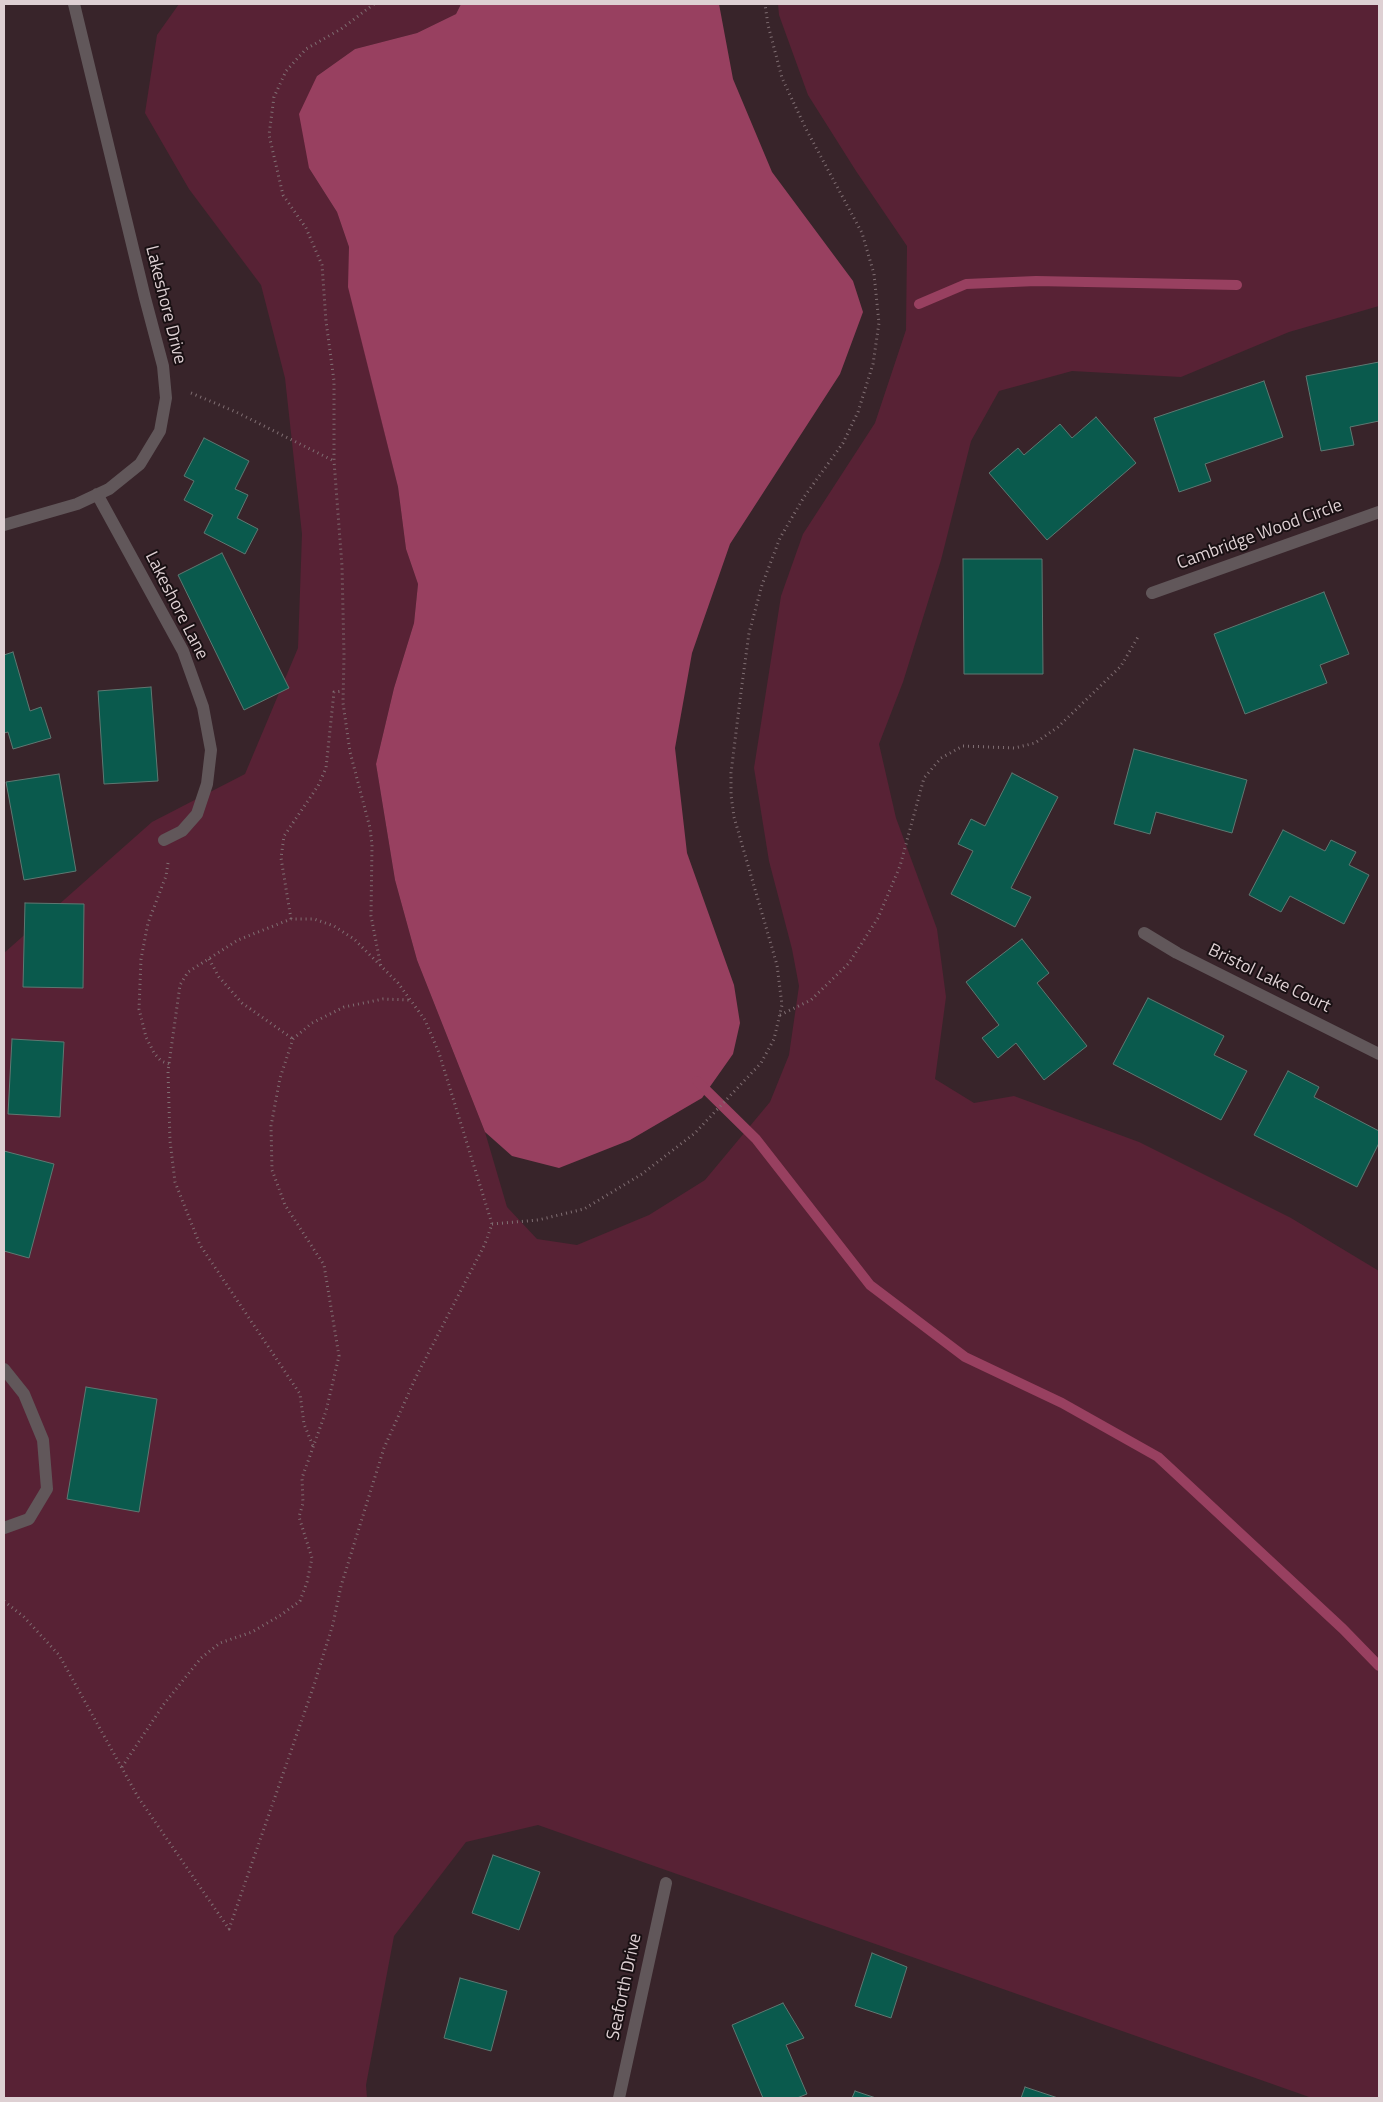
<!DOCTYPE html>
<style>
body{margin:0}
#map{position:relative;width:1383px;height:2102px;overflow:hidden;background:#38242a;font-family:"Titillium Web",sans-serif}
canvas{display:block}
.frame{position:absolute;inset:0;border:5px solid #ded0d3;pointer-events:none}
</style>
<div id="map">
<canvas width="1383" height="2102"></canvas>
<div class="frame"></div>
</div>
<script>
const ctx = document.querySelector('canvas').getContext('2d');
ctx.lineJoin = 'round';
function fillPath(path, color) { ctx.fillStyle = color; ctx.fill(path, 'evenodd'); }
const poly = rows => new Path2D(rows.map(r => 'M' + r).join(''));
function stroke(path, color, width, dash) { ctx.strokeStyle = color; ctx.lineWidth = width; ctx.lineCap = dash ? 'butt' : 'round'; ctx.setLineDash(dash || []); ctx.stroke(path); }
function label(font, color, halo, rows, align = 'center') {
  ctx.font = font + ' "Titillium Web",sans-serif'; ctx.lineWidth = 4; ctx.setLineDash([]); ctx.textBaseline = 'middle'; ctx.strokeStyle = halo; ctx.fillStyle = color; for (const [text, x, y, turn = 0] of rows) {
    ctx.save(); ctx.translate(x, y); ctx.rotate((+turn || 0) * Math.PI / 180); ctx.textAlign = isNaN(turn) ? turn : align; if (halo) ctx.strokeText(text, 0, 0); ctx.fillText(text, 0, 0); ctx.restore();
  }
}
fillPath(poly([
 [179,4,461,4,456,14,417,33,355,49,317,76,309,168,337,212,349,247,349,288,398,487,406,549,418,584,414,623,394,688,376,764,395,880,417,960,485,1132,507,1207,537,1239,577,1245,649,1215,705,1180,770,1102,789,1055,799,986,792,949,769,861,754,768,781,596,803,534,875,423,906,330,907,246,856,171,808,95,779,15,778,4,1379,4,1379,306,1289,332,1181,377,1072,371,999,391,971,441,941,560,903,682,879,744,896,818,937,929,946,997,935,1079,974,1103,1014,1096,1139,1142,1291,1218,1379,1271,1379,2098,1312,2098,538,1825,466,1842,394,1936,366,2085,367,2098,4,2098,4,953,152,822,245,774,298,648,302,534,285,378,261,285,189,189,145,113,157,35]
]), '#582235');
fillPath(poly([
 [461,4,719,4,733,79,772,172,853,281,863,312,840,374,730,544,692,653,675,748,687,853,734,985,740,1023,733,1054,702,1098,630,1140,559,1168,512,1156,485,1132,417,960,395,880,376,764,394,688,414,623,418,584,406,549,398,487,348,287,349,247,337,212,309,168,299,114,317,76,355,49,417,33,456,14]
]), '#984060');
stroke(poly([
 [919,304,966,284,1036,281,1237,285],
 [697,1081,756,1139,870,1285,965,1357,1062,1403,1158,1457,1343,1629,1379,1666]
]), '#984060', 10);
const building = poly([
 [1379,362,1379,421,1350,427,1354,445,1321,451,1306,376,1379,362],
 [1264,381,1283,437,1205,464,1211,481,1179,492,1154,418,1264,381],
 [1096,417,1136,463,1047,540,989,473,1018,448,1024,455,1060,424,1072,438,1096,417],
 [204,438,249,461,235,489,248,495,237,518,258,529,245,554,204,533,213,515,184,500,194,481,184,476,204,438],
 [222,553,289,688,244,710,178,575,222,553],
 [963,559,1042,559,1043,674,964,674,963,559],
 [1324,592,1349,654,1320,665,1327,683,1245,714,1214,634,1324,592],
 [13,652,30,711,41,707,51,738,13,749,8,732,4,733,4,655,13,652],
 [151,687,158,781,104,784,98,691,151,687],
 [1134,749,1247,780,1232,833,1156,812,1150,834,1114,824,1134,749],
 [1012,773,1058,797,1011,888,1031,897,1015,927,951,894,973,851,958,844,971,819,985,826,1012,773],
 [59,774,76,871,24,880,6,782,59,774],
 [1283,830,1325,851,1331,840,1356,852,1349,865,1369,875,1344,924,1290,896,1281,912,1249,895,1283,830],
 [25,903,84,904,83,988,23,987,25,903],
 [1022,939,1049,973,1037,983,1087,1046,1044,1080,1016,1043,998,1058,982,1038,999,1025,966,982,1022,939],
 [1148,998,1224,1036,1214,1055,1247,1071,1221,1120,1113,1064,1148,998],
 [12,1039,64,1042,60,1117,8,1114,12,1039],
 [1288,1071,1319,1087,1314,1097,1379,1131,1379,1143,1357,1187,1254,1135,1288,1071],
 [4,1151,54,1164,29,1258,4,1251,4,1151],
 [86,1387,157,1399,139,1512,67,1499,86,1387],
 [493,1855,540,1872,519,1930,472,1913,493,1855],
 [872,1953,907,1967,891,2018,855,2006,872,1953],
 [460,1978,507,1991,491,2051,444,2038,460,1978],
 [783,2003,804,2038,786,2045,807,2094,797,2098,763,2098,732,2025,783,2003],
 [1025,2087,1058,2098,1021,2098,1025,2087],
 [855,2091,876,2098,852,2098,855,2091]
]);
fillPath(building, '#0a5a4d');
stroke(building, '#5e7872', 1);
stroke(poly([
 [374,4,341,29,306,49,286,71,274,97,269,135,283,195,306,228,322,265,326,321,334,381,334,461,342,566,344,655,343,703,350,752,370,828,372,845,371,916,381,967],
 [191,393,236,412,334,461],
 [168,863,166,876,148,923,141,959,139,1009,146,1037,154,1053,161,1061,169,1064],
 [291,919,281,858,284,836,318,786,326,768,334,692,343,691],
 [209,959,219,977,242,1003,293,1039],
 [780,1015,811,1000,849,963,878,918,900,866,924,778,941,758,963,746,1015,748,1035,743,1058,727,1121,666,1138,637],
 [492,1224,538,1220,584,1209,642,1174,695,1133,761,1063,774,1039,782,1005,777,965,734,817,731,795,731,773,741,692,749,633,762,585,780,538,804,497,843,443,858,412,873,364,879,323,874,274,862,233,806,129,782,78,768,25,765,4],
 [4,1601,24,1617,59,1655,138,1797,229,1929,314,1685,333,1624,341,1586,384,1448,416,1377,485,1244,492,1224,439,1053,425,1020,398,983,354,939,334,926,314,919,291,919,238,940,188,972,180,985,168,1071,170,1141,175,1182,200,1245,300,1394,304,1424,313,1446],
 [122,1767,164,1704,201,1658,220,1643,252,1632,281,1615,300,1601,307,1582,312,1558,299,1517,303,1503,302,1478,326,1411,339,1356,324,1265,285,1205,272,1170,271,1126,280,1078,293,1039,312,1023,344,1007,383,999,410,1000]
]), '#806f73', 3, [1, 4]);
stroke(poly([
 [97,494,183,651,203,707,211,750,207,784,197,814,182,831,164,840],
 [4,525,77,504,109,489,140,464,160,431,166,398,163,366,145,298,74,4],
 [1152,593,1379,512],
 [1144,933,1177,953,1379,1054],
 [4,1369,24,1394,43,1440,47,1489,29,1519,4,1528],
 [619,2098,666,1883]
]), '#61575a', 12);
label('18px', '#ded0d3', '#191013', [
 ["Lakeshore Drive",165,305,76],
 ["Cambridge Wood Circle",1260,535,-20],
 ["Lakeshore Lane",176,606,63],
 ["Bristol Lake Court",1269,979,26],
 ["Seaforth Drive",625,1987,-78]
]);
</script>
